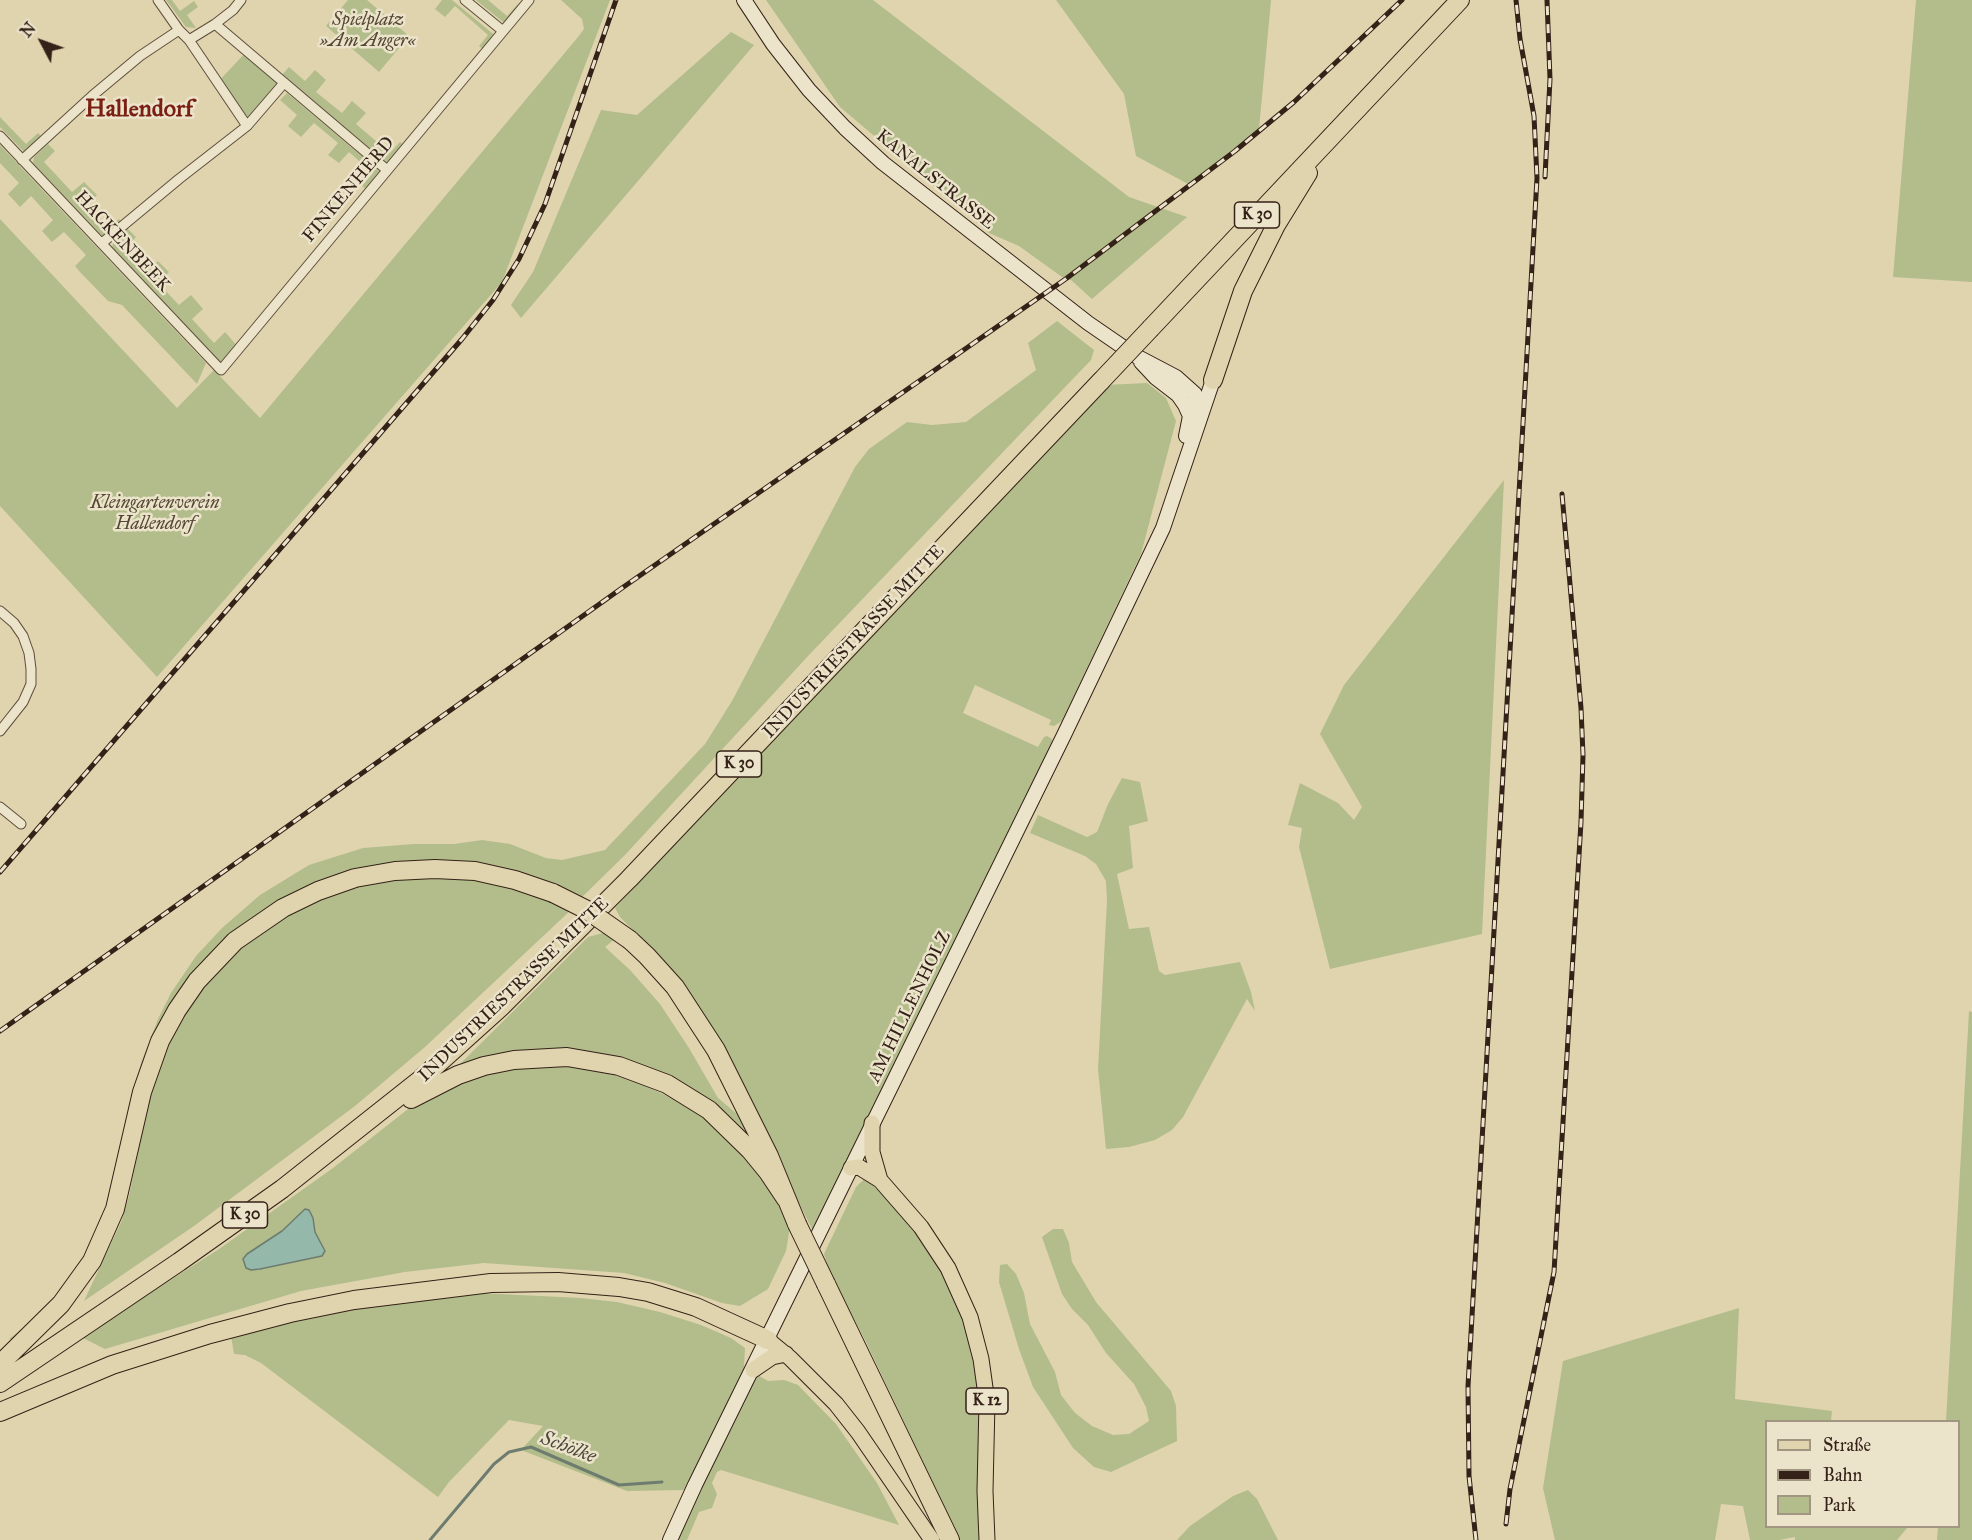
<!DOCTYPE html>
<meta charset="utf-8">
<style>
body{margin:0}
#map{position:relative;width:1972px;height:1540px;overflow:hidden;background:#e0d4ae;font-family:"IM FELL Great Primer",serif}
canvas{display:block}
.legend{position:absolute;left:1765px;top:1420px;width:195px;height:108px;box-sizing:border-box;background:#ebe3ca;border:2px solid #a29582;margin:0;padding:8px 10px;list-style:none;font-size:18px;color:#342117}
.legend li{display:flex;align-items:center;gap:12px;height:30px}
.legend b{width:30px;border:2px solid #a29582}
.north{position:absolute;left:12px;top:12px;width:60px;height:60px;-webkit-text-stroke:4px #ebe3ca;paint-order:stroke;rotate:311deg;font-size:16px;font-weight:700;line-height:24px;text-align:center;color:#342117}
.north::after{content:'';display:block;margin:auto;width:21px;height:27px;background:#342117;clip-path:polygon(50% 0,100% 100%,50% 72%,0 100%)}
</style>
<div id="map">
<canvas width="1972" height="1540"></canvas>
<ul class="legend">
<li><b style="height:8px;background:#e0d4ae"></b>Straße</li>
<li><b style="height:8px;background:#342117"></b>Bahn</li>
<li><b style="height:16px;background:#b2bd8b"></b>Park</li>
</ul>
<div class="north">N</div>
</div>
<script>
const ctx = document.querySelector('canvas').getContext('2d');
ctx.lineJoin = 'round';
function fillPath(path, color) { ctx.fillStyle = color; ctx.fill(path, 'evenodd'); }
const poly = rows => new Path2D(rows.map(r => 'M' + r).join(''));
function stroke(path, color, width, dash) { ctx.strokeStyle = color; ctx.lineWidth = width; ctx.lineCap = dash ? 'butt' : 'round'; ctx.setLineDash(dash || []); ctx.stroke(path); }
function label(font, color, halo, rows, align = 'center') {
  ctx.font = font + ' "IM FELL Great Primer",serif'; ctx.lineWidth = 5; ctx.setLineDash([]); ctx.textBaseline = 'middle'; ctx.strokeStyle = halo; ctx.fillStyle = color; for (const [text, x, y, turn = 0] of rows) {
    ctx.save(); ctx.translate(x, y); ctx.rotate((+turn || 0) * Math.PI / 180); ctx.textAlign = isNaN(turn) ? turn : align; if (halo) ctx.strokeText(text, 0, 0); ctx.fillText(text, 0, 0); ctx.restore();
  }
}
fillPath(poly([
 [166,0,172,0,180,11,194,1,198,7,187,15,196,28,186,27],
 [348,0,367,0,409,36,379,72,326,26],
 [442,0,452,0,498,38,486,52,479,46,488,35,455,6,445,17,435,9],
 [476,0,488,0,507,16,517,5,522,8,508,26],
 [561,0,610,0,502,282,157,677,0,506,0,219,177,408,214,370,260,418,578,37,584,29,582,19],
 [766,0,873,0,1129,197,1187,217,1092,299,1071,280,1062,277,1019,246,989,233,840,107],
 [1056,0,1271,0,1259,129,1188,184,1136,156,1124,94],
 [1916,0,1972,0,1972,282,1893,277],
 [731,32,754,45,521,318,511,305,533,272,601,110,637,115],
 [247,51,284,83,247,126,217,83],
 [289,67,305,81,315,70,326,80,316,92,342,113,352,101,366,113,356,124,390,153,400,142,406,147,391,166,282,75],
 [287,93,384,175,369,192,362,186,373,173,349,152,339,163,328,155,338,143,314,123,301,137,288,126,297,115,280,100],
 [0,117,26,144,38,133,44,139,27,155,0,127],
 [48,144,55,151,44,162,72,192,84,182,97,195,86,206,107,229,119,219,125,225,106,240,33,163,34,157],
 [0,145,206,363,197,384,122,305,108,301,80,272,75,266,86,255,64,232,52,242,42,231,53,220,31,196,20,207,8,194,19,183,0,163],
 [127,228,136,237,125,249,147,271,158,261,169,272,158,283,179,305,191,295,203,309,192,319,214,343,225,332,239,348,224,366,112,247,115,238],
 [1057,321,1094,350,1091,360,809,655,625,855,580,899,516,874,476,866,434,863,392,865,352,873,312,887,258,917,226,944,197,974,185,991,163,1026,145,1063,129,1123,115,1195,108,1217,91,1254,63,1295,42,1318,16,1340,9,1339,39,1315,61,1291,76,1271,97,1236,111,1195,132,1092,142,1060,158,1019,171,993,196,956,222,928,260,895,309,865,363,848,414,844,454,844,482,840,510,844,546,858,562,860,605,850,705,744,732,701,855,467,869,449,907,422,932,425,966,422,1036,370,1028,343],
 [1147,383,1166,398,1176,421,1141,554,1062,721,1054,726,1049,725,1051,720,975,685,963,713,1038,747,1044,737,1047,736,1052,739,1052,744,865,1125,814,1233,799,1203,796,1203,690,995,670,968,620,917,615,908,1105,385],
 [1504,480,1482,934,1330,969,1299,847,1302,828,1288,825,1300,783,1338,803,1354,820,1362,807,1320,734,1344,685],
 [1122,778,1140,782,1148,821,1129,826,1133,868,1117,874,1129,929,1149,927,1159,971,1165,975,1240,962,1251,992,1255,1011,1247,999,1183,1117,1172,1130,1155,1140,1129,1147,1106,1149,1098,1069,1107,901,1106,881,1096,864,1085,856,1030,833,1038,815,1087,837,1097,832,1108,804],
 [422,874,502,881,571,910,425,1047,355,1106,194,1226,84,1301,122,1220,129,1196,150,1094,166,1049,196,994,240,946,287,914,342,889],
 [603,933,616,938,605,947,630,970,660,1004,689,1048,718,1098,737,1114,765,1159,629,1063,452,1072,588,937],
 [1969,1011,1972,1012,1972,1540,1937,1540,1938,1527,1958,1526,1958,1422,1946,1421],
 [563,1066,588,1069,627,1078,663,1094,687,1106,720,1130,736,1145,771,1191,790,1227,786,1251,768,1289,740,1306,722,1303,665,1283,624,1273,484,1263,405,1272,301,1291,105,1349,81,1337,219,1249,333,1168,417,1102,455,1083,497,1070],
 [305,1210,313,1218,315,1232,321,1242,322,1256,260,1269,251,1270,246,1268,247,1254,282,1231],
 [865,1178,888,1200,923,1240,955,1290,982,1383,983,1540,960,1540,867,1344,830,1273,824,1254,856,1187],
 [1053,1229,1063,1229,1069,1243,1072,1262,1096,1302,1171,1391,1176,1406,1177,1441,1111,1472,1094,1467,1073,1448,1033,1387,1019,1349,999,1282,1000,1265,1007,1264,1016,1274,1024,1293,1030,1324,1055,1372,1061,1395,1075,1413,1092,1426,1113,1435,1129,1434,1149,1421,1146,1407,1134,1384,1106,1353,1088,1325,1072,1309,1062,1294,1042,1237],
 [458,1292,581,1298,617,1302,660,1312,701,1325,731,1338,745,1348,744,1367,768,1381,784,1380,798,1385,836,1424,877,1483,899,1525,721,1470,717,1472,712,1483,717,1494,712,1508,699,1512,687,1540,663,1540,685,1490,627,1491,521,1450,543,1426,509,1420,449,1482,438,1497,261,1363,245,1355,234,1354,231,1336,307,1312],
 [1739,1308,1735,1399,1832,1411,1831,1421,1766,1422,1766,1526,1908,1527,1897,1540,1795,1540,1795,1537,1779,1540,1750,1540,1743,1506,1721,1504,1715,1540,1555,1540,1543,1488,1563,1361],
 [1248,1490,1257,1499,1278,1540,1177,1540,1190,1526,1233,1496]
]), '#b2bd8b');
const water = poly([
 [305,1209,309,1210,313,1218,315,1232,325,1251,322,1256,260,1269,251,1270,246,1268,243,1259,247,1254,282,1231,305,1209]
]);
fillPath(water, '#94b8a9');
stroke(water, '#6e7c6f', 1.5);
stroke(poly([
 [430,1540,494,1464,509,1452,531,1447,619,1485,662,1482]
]), '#6e7c6f', 3);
const street = poly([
 [158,0,179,30,189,40,247,126],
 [465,0,503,31],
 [215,24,233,10,241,0],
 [189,40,215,24,387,170],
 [0,136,221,370,529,0],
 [22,160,92,96,140,56,179,30],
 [102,243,179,179,247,126,284,83],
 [0,611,14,623,23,636,29,653,31,669,31,684,23,702,0,731],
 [0,807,21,824]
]);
const secondary = poly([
 [744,0,773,44,809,90,845,128,883,163,1088,323,1136,356,1176,377,1195,394,1200,417],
 [1141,362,1156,378,1178,395,1185,405,1190,416,1186,436],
 [670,1540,695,1485,1064,735,1163,528,1213,380]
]);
const primary = poly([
 [872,1123,872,1152,880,1180],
 [851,1168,859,1167,880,1180,921,1227,948,1268,970,1317,981,1359,987,1402,985,1491,987,1540],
 [768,1340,790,1358,836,1404,858,1432,932,1540],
 [753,1370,772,1357,786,1354]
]);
const highway = poly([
 [1151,328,1460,0],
 [1213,380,1243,291,1276,225,1308,173],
 [630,940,647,956,675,987,716,1050,769,1156,797,1224],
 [411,1099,458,1075,484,1066,514,1060,567,1057,619,1066,667,1084,709,1110,750,1150,768,1172,786,1199],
 [826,1284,950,1540],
 [0,1364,61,1304,92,1261,115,1209,142,1092,160,1041,177,1010,197,981,235,941,283,908,318,891,355,878,395,871,435,869,475,871,515,880,553,893],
 [0,1383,179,1262,282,1189,421,1079,502,1006,629,879,1101,381],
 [0,1412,112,1365,210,1334,290,1313,354,1300,491,1283,558,1282,619,1287,648,1292,696,1307,768,1340]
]);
stroke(street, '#5f4e3d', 11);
stroke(secondary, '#342117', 16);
stroke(primary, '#342117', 17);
stroke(highway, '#342117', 20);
stroke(street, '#ebe3ca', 9);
stroke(secondary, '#ebe3ca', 14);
stroke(primary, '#e0d4ae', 15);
stroke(highway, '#e0d4ae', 18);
const rail = poly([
 [1545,177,1550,79,1547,0],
 [0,872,462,339,493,300,519,259,545,204,616,0],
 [0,1031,622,588,1067,278,1235,151,1294,102,1402,0],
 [1506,1524,1510,1489,1554,1272,1581,822,1583,755,1581,708,1562,494],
 [1476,1540,1469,1476,1468,1386,1537,178,1534,116,1520,39,1516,0]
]);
stroke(rail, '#342117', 5);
stroke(rail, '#ebe3ca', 3, [9]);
const highwayBridge = poly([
 [1101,381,1151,328],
 [553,893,587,910,630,940],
 [797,1224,826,1284]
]);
stroke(highwayBridge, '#342117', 20, []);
stroke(highwayBridge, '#e0d4ae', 18);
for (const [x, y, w] of [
 [1257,215,45],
 [739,764,45],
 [245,1215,45],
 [987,1401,42]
]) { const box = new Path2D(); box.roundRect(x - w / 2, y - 13, w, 26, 4.5); ctx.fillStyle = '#ebe3ca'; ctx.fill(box); stroke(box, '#342117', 1.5); }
label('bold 16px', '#342117', null, [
 ["K 30",1257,215],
 ["K 30",739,764],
 ["K 30",245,1215],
 ["K 12",987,1401]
]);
label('italic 18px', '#544834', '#ebe3ca', [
 ["Spielplatz",368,21],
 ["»Am Anger«",368,42],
 ["Kleingartenverein",155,504],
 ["Hallendorf",155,525]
]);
label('18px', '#342117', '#ebe3ca', [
 ["KANALSTRASSE",935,180,39],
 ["FINKENHERD",349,190,-50],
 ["HACKENBEEK",122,242,47],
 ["INDUSTRIESTRASSE MITTE",854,642,-47],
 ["INDUSTRIESTRASSE MITTE",514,990,-44],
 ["AM HILLENHOLZ",910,1007,-64]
]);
label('italic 20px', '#4c473c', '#ebe3ca', [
 ["Schölke",568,1448,21]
]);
label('bold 24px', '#7a1f14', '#ebe3ca', [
 ["Hallendorf",139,110]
]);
</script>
